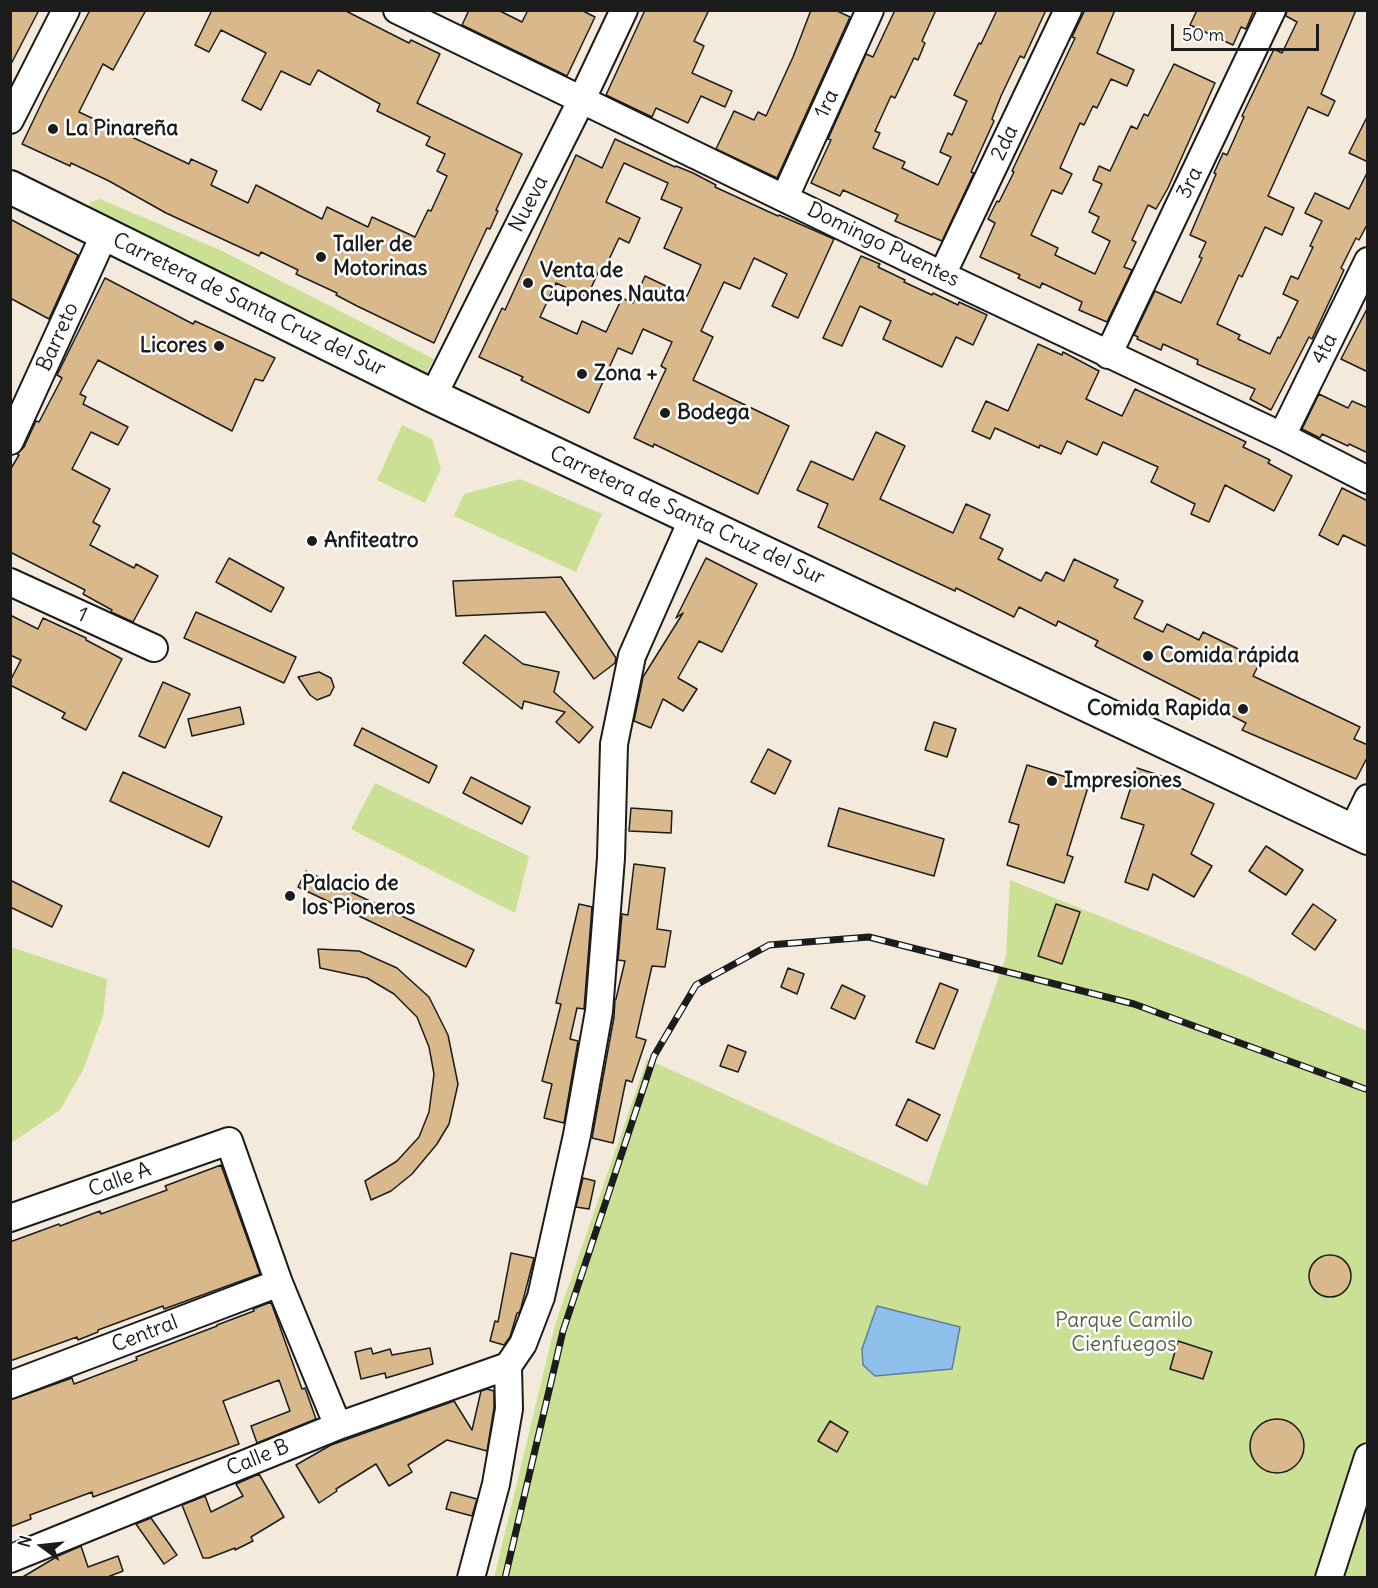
<!DOCTYPE html>
<meta charset="utf-8">
<style>
body{margin:0}
#map{position:relative;width:1378px;height:1588px;overflow:hidden;background:#f4eadc;font-family:Delius,sans-serif}
canvas{display:block}
.frame{position:absolute;inset:0;border:12px solid #1c1c1c;pointer-events:none}
.north{position:absolute;left:12px;top:1516px;width:60px;height:60px;-webkit-text-stroke:4px #fff;paint-order:stroke;rotate:285deg;font-size:16px;font-weight:700;line-height:24px;text-align:center;color:#1c1c1c}
.north::after{content:'';display:block;margin:auto;width:21px;height:27px;background:#1c1c1c;clip-path:polygon(50% 0,100% 100%,50% 72%,0 100%)}
.scale{position:absolute;left:1171px;top:24px;width:148px;height:27px;box-sizing:border-box;border:3px solid #1c1c1c;border-top:0;padding-left:8px;font-size:18px;line-height:21px;white-space:nowrap;color:#1c1c1c;-webkit-text-stroke:4px #fff;paint-order:stroke}
</style>
<div id="map">
<canvas width="1378" height="1588"></canvas>
<div class="frame"></div>
<div class="north">N</div>
<div class="scale">50 m</div>
</div>
<script>
const ctx = document.querySelector('canvas').getContext('2d');
ctx.lineJoin = 'round';
function fillPath(path, color) { ctx.fillStyle = color; ctx.fill(path, 'evenodd'); }
const poly = rows => new Path2D(rows.map(r => 'M' + r).join(''));
function stroke(path, color, width, dash) { ctx.strokeStyle = color; ctx.lineWidth = width; ctx.lineCap = dash ? 'butt' : 'round'; ctx.setLineDash(dash || []); ctx.stroke(path); }
function label(font, color, halo, rows, align = 'center') {
  ctx.font = font + ' Delius,sans-serif'; ctx.lineWidth = 5; ctx.setLineDash([]); ctx.textBaseline = 'middle'; ctx.strokeStyle = halo; ctx.fillStyle = color; for (const [text, x, y, turn = 0] of rows) {
    ctx.save(); ctx.translate(x, y); ctx.rotate((+turn || 0) * Math.PI / 180); ctx.textAlign = isNaN(turn) ? turn : align; if (halo) ctx.strokeText(text, 0, 0); ctx.fillText(text, 0, 0); ctx.restore();
  }
}
fillPath(poly([
 [100,199,220,250,434,359,424,377,89,213,88,208,91,202],
 [402,425,432,439,441,469,425,503,377,480],
 [520,479,602,514,576,572,454,516,464,494],
 [375,783,529,856,515,913,351,829],
 [1010,880,1221,965,1367,1031,1367,1577,494,1578,555,1325,647,1059,927,1186,1006,956],
 [11,947,107,979,103,1016,83,1070,60,1110,11,1143]
]), '#c9e095');
const water = poly([
 [877,1306,960,1327,952,1369,875,1376,863,1365,862,1349,877,1306]
]);
fillPath(water, '#8ebfea');
stroke(water, '#607e98', 1.5);
const building = poly([
 [10,10,39,10,10,66,10,10],
 [90,10,146,10,113,70,103,64,79,112,189,164,191,159,217,171,211,185,248,203,256,185,322,219,327,207,368,227,372,217,415,237,428,210,431,211,447,176,437,171,445,154,426,145,430,137,377,111,380,104,318,70,310,85,281,71,261,110,242,100,266,53,221,30,209,52,195,45,212,10,344,10,409,43,411,40,440,54,417,103,522,154,496,210,498,211,490,229,487,228,472,260,434,343,357,306,336,295,337,293,296,274,298,270,261,252,259,256,166,213,109,181,71,163,70,166,22,144,45,96,90,10],
 [469,10,498,10,522,22,528,10,581,10,595,17,567,76,462,25,469,10],
 [645,10,709,10,694,41,704,46,692,73,732,91,725,107,701,96,688,123,656,108,652,117,606,95,645,10],
 [811,10,835,10,850,17,777,178,716,149,734,111,754,120,758,112,766,116,793,57,811,10],
 [895,10,936,10,922,41,925,43,918,60,914,58,895,98,891,96,875,131,880,133,873,148,905,162,902,168,938,185,951,157,940,152,948,133,952,135,967,101,954,95,979,43,981,44,997,10,1046,10,1024,58,1020,56,1001,96,992,119,994,121,971,172,974,173,942,241,895,221,898,215,843,190,840,196,811,183,831,140,828,139,866,54,873,57,895,10],
 [1085,10,1115,10,1097,53,1134,70,1127,86,1111,79,1097,108,1093,106,1084,125,1080,123,1060,168,1072,174,1062,194,1052,190,1031,235,1058,248,1055,255,1095,274,1110,241,1092,232,1099,217,1089,212,1102,184,1093,180,1099,166,1110,171,1131,126,1137,129,1144,114,1148,116,1174,64,1215,83,1168,188,1156,209,1148,205,1132,240,1136,242,1124,267,1132,270,1107,322,1079,310,1082,302,1042,283,1040,288,1018,278,1020,275,980,257,995,223,988,219,997,201,999,202,1014,172,1012,171,1075,38,1072,37,1085,10],
 [1197,10,1254,10,1246,29,1241,27,1233,45,1190,25,1197,10],
 [1287,10,1356,10,1321,94,1335,101,1328,116,1308,107,1268,196,1294,208,1282,235,1265,227,1242,277,1239,275,1217,324,1240,335,1238,339,1270,354,1278,337,1280,338,1298,301,1283,294,1291,276,1298,279,1313,247,1310,246,1322,221,1305,213,1315,193,1349,209,1368,171,1368,223,1359,240,1356,238,1341,268,1344,270,1312,339,1309,337,1271,410,1250,399,1255,389,1197,364,1198,360,1163,344,1161,350,1137,339,1138,337,1134,335,1155,291,1181,303,1202,258,1199,257,1206,242,1190,235,1216,174,1214,173,1223,153,1227,155,1244,117,1242,116,1274,49,1282,53,1297,22,1286,16,1287,10],
 [1368,115,1368,162,1349,153,1368,115],
 [615,139,675,167,676,166,693,173,716,185,715,187,778,216,779,215,834,239,798,318,772,306,787,274,754,258,740,289,724,282,701,331,713,337,693,380,789,426,758,494,654,444,653,447,634,438,666,369,661,366,672,342,643,329,632,354,618,348,589,413,521,380,523,377,479,357,502,308,505,310,576,155,602,168,615,139],
 [624,163,668,183,661,199,682,208,664,248,701,265,687,296,645,276,633,303,622,298,606,332,582,321,577,334,540,317,556,283,587,297,601,266,605,268,619,238,629,243,640,218,606,202,624,163],
 [10,219,78,255,49,319,10,298,10,219],
 [861,256,880,264,878,267,905,280,904,282,932,295,933,293,958,305,959,302,987,315,973,345,956,337,942,367,883,339,891,321,860,306,842,346,823,338,861,256],
 [105,278,193,324,195,321,275,358,263,381,255,379,232,431,98,360,80,394,86,397,83,404,128,427,118,445,91,432,72,469,110,489,93,522,100,526,90,545,134,568,136,564,158,576,133,622,111,612,112,610,83,594,85,590,10,552,10,470,19,455,17,454,24,447,36,421,39,422,62,378,57,375,105,278],
 [1368,307,1368,372,1341,359,1368,307],
 [1038,344,1062,355,1063,352,1099,371,1086,399,1122,416,1135,389,1246,442,1243,447,1270,460,1268,463,1292,476,1274,511,1225,485,1209,522,1191,514,1195,504,1151,482,1158,467,1103,442,1097,455,1067,441,1061,454,1040,445,1039,448,995,428,990,439,972,431,986,401,1008,411,1038,344],
 [1319,394,1348,408,1352,401,1368,408,1368,453,1349,444,1348,446,1322,434,1320,438,1302,429,1319,394],
 [876,432,905,446,880,499,953,533,966,504,990,515,980,538,1003,549,998,559,1041,581,1046,572,1064,581,1074,559,1118,580,1114,587,1143,601,1134,618,1163,632,1167,624,1199,640,1203,632,1261,660,1253,676,1360,727,1354,739,1368,745,1368,756,1356,779,1242,730,1246,723,1095,646,1098,641,1058,621,1056,626,1019,607,1014,617,956,588,955,591,818,527,828,504,797,490,811,461,853,480,876,432],
 [1342,488,1368,501,1368,547,1343,535,1338,545,1319,535,1342,488],
 [229,558,284,588,271,612,216,582,229,558],
 [706,558,757,584,722,652,699,641,678,678,697,689,683,711,663,699,651,728,634,721,643,677,683,613,676,618,706,558],
 [561,577,616,658,615,663,594,679,545,612,456,616,453,581,561,577],
 [196,612,296,657,284,683,184,638,196,612],
 [10,615,38,629,43,618,86,638,86,640,122,659,86,730,62,718,65,713,10,685,10,681,21,660,10,655,10,615],
 [485,635,523,664,559,672,554,692,593,727,579,743,556,722,565,712,524,701,522,709,463,663,485,635],
 [319,672,331,678,334,687,330,695,317,700,310,695,298,677,319,672],
 [163,682,190,694,165,748,139,736,163,682],
 [240,707,244,724,192,736,188,719,240,707],
 [934,722,956,729,947,757,925,750,934,722],
 [362,728,437,766,429,783,354,745,362,728],
 [768,749,791,761,775,794,751,782,768,749],
 [1027,765,1089,784,1067,855,1073,857,1064,883,1007,865,1019,825,1009,822,1027,765],
 [1137,768,1174,780,1172,784,1214,804,1191,854,1212,866,1194,897,1153,874,1148,890,1125,882,1144,825,1121,818,1137,768],
 [123,772,222,817,209,847,110,801,123,772],
 [471,777,530,807,522,824,463,793,471,777],
 [631,808,672,811,671,833,629,831,631,808],
 [839,808,944,839,934,876,828,846,839,808],
 [1266,846,1303,870,1286,895,1249,871,1266,846],
 [634,864,665,868,657,929,671,931,665,967,652,966,636,1037,646,1040,632,1082,626,1080,613,1143,592,1138,614,1017,615,999,616,999,625,961,618,960,622,914,628,915,634,864],
 [306,871,474,950,466,967,298,887,306,871],
 [10,880,62,906,52,927,10,907,10,880],
 [579,904,592,907,584,1009,577,1008,570,1039,578,1041,564,1123,544,1118,552,1084,542,1081,561,1004,556,1003,579,904],
 [1056,904,1080,912,1062,964,1038,956,1056,904],
 [1313,904,1336,920,1315,950,1292,934,1313,904],
 [318,949,359,951,397,968,429,997,448,1035,458,1084,449,1124,437,1144,412,1174,391,1191,371,1200,365,1181,397,1161,419,1137,429,1112,434,1074,429,1047,417,1017,394,994,367,978,320,968,318,949],
 [788,968,804,974,797,994,781,987,788,968],
 [940,983,958,990,934,1049,916,1042,940,983],
 [842,985,865,996,855,1019,831,1008,842,985],
 [728,1045,746,1052,738,1072,720,1066,728,1045],
 [908,1099,940,1115,927,1141,896,1125,908,1099],
 [221,1165,260,1274,164,1309,163,1306,98,1330,98,1332,78,1340,77,1337,10,1361,10,1242,59,1224,60,1226,100,1211,101,1214,167,1190,165,1186,221,1165],
 [583,1178,595,1181,589,1209,576,1207,583,1178],
 [511,1253,534,1258,521,1308,519,1313,517,1313,510,1337,504,1345,490,1341,495,1321,498,1322,511,1253],
 '1309 1276a21 21 0 1 1 42 0a21 21 0 1 1-42 0Z',
 [271,1302,302,1389,305,1388,316,1419,257,1443,251,1426,290,1411,279,1380,223,1401,239,1444,93,1497,92,1492,30,1515,31,1519,10,1527,10,1400,72,1378,74,1384,137,1360,136,1357,217,1326,217,1325,254,1311,253,1309,271,1302],
 [1178,1341,1212,1352,1203,1379,1170,1369,1178,1341],
 [371,1348,373,1354,390,1349,392,1355,430,1348,433,1364,386,1378,385,1373,361,1379,355,1352,371,1348],
 [487,1389,494,1391,494,1408,487,1451,447,1440,408,1465,412,1472,389,1486,376,1464,336,1489,337,1491,319,1503,296,1465,331,1445,454,1401,472,1430,481,1391,487,1389],
 '1250 1446a27 27 0 1 1 54 0a27 27 0 1 1-54 0Z',
 [830,1421,848,1432,837,1452,818,1441,830,1421],
 [259,1474,284,1517,251,1537,253,1541,235,1550,235,1548,209,1558,203,1558,182,1505,205,1496,211,1512,243,1496,236,1484,259,1474],
 [451,1492,477,1499,472,1516,446,1509,451,1492],
 [151,1518,177,1555,164,1564,136,1524,151,1518],
 [81,1546,88,1567,118,1556,123,1571,105,1578,21,1578,58,1556,81,1546]
]);
fillPath(building, '#d9b98c');
stroke(building, '#1c1c1c', 1.5);
const minor = poly([
 [397,10,942,275,1282,436,1368,480],
 [10,120,66,10],
 [785,197,870,10],
 [942,275,1068,10],
 [1108,355,1272,10],
 [433,396,581,101,624,10],
 [1282,436,1368,261],
 [10,441,105,233],
 [10,582,154,648],
 [1352,831,1368,798],
 [10,1218,229,1141,279,1283,338,1426],
 [10,1385,279,1283],
 [10,1559,338,1426,508,1366],
 [471,1578,496,1484,509,1409,508,1366,523,1344,541,1297,577,1135,599,1011,611,858,614,744,632,656,693,518],
 [1329,1578,1368,1457]
]);
const major = poly([
 [10,187,433,396,1368,838]
]);
stroke(minor, '#1c1c1c', 30);
stroke(major, '#1c1c1c', 36);
stroke(minor, '#fff', 26);
stroke(major, '#fff', 32);
const rail = poly([
 [505,1578,563,1331,654,1056,696,985,769,945,869,937,1134,1004,1368,1090]
]);
stroke(rail, '#1c1c1c', 7);
stroke(rail, '#fff', 4.5, [14]);
for (const [x, y, r, color] of [
 [53,129,6,"#1c1c1c"],
 [321,257,6,"#1c1c1c"],
 [528,283,6,"#1c1c1c"],
 [219,346,6,"#1c1c1c"],
 [582,374,6,"#1c1c1c"],
 [665,413,6,"#1c1c1c"],
 [312,541,6,"#1c1c1c"],
 [1148,656,6,"#1c1c1c"],
 [1243,709,6,"#1c1c1c"],
 [1052,781,6,"#1c1c1c"],
 [290,896,6,"#1c1c1c"]
]) { const dot = new Path2D(); dot.arc(x, y, r, 0, 2 * Math.PI); ctx.fillStyle = color; ctx.fill(dot); stroke(dot, '#fff', 2); }
label('21px', '#1c1c1c', '#fff', [
 ["1ra",827,104,-65],
 ["2da",1005,143,-65],
 ["3ra",1190,183,-64],
 ["Nueva",529,204,-63],
 ["Domingo Puentes",883,245,26],
 ["Carretera de Santa Cruz del Sur",249,305,26],
 ["Barreto",58,337,-66],
 ["4ta",1325,349,-64],
 ["Carretera de Santa Cruz del Sur",687,516,25],
 ["1",82,615,25],
 ["Calle A",120,1180,-20],
 ["Central",145,1334,-21],
 ["Calle B",258,1458,-22]
]);
label('bold 21px', '#1c1c1c', '#fff', [
 ["La Pinareña",65,129],
 ["Taller de",333,245],
 ["Motorinas",333,269],
 ["Venta de",540,271],
 ["Cupones Nauta",540,295],
 ["Licores",207,346,"right"],
 ["Zona +",594,374],
 ["Bodega",677,413],
 ["Anfiteatro",324,541],
 ["Comida rápida",1160,656],
 ["Comida Rapida",1231,709,"right"],
 ["Impresiones",1064,781],
 ["Palacio de",302,884],
 ["los Pioneros",302,908]
], 'left');
label('21px', '#596146', '#fff', [
 ["Parque Camilo",1124,1321],
 ["Cienfuegos",1124,1345]
]);
</script>
